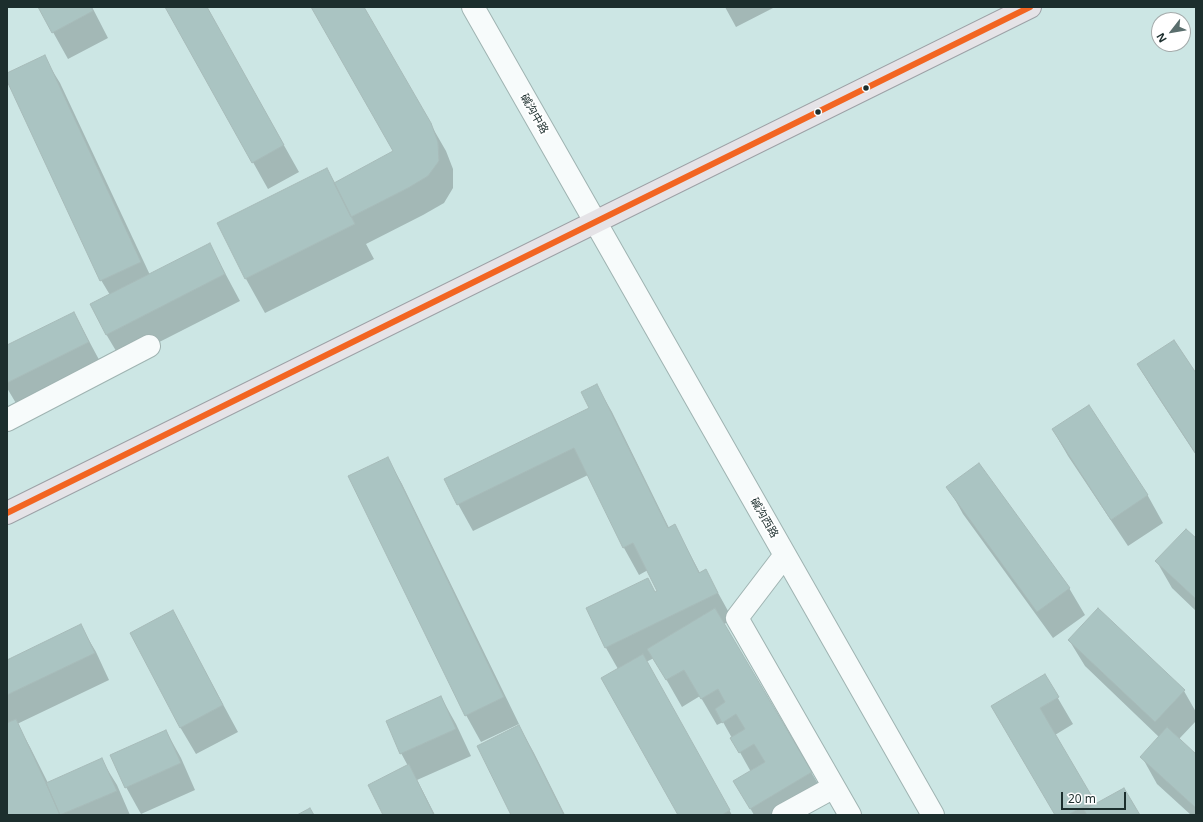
<!DOCTYPE html>
<meta charset="utf-8">
<style>
body{margin:0}
#map{position:relative;width:1203px;height:822px;overflow:hidden;background:#cce6e4;font-family:"Noto Sans",sans-serif}
canvas{display:block}
.frame{position:absolute;inset:0;border:8px solid #1c2e2d;pointer-events:none}
.north{position:absolute;left:1151px;top:12px;width:40px;height:40px;box-sizing:border-box;background:#fff;border:1px solid #a4abab;border-radius:50%;rotate:239deg;font-size:11px;font-weight:700;line-height:16px;text-align:center;color:#1c2e2d}
.north::after{content:'';display:block;margin:auto;width:14px;height:18px;background:#5a6e6d;clip-path:polygon(50% 0,100% 100%,50% 72%,0 100%)}
.scale{position:absolute;left:1061px;top:792px;width:65px;height:18px;box-sizing:border-box;border:2px solid #1c2e2d;border-top:0;padding-left:5px;font-size:12px;line-height:14px;white-space:nowrap;color:#1c2e2d;-webkit-text-stroke:3px #fff;paint-order:stroke}
</style>
<div id="map">
<canvas width="1203" height="822"></canvas>
<div class="frame"></div>
<div class="north">N</div>
<div class="scale">20 m</div>
</div>
<script>
const ctx = document.querySelector('canvas').getContext('2d');
ctx.lineJoin = 'round';
function fillPath(path, color) { ctx.fillStyle = color; ctx.fill(path, 'evenodd'); }
const poly = rows => new Path2D(rows.map(r => 'M' + r).join(''));
function stroke(path, color, width, dash) { ctx.strokeStyle = color; ctx.lineWidth = width; ctx.lineCap = dash ? 'butt' : 'round'; ctx.setLineDash(dash || []); ctx.stroke(path); }
function label(font, color, halo, rows, align = 'center') {
  ctx.font = font + ' "Noto Sans","Noto Sans SC",sans-serif'; ctx.lineWidth = 4; ctx.setLineDash([]); ctx.textBaseline = 'middle'; ctx.strokeStyle = halo; ctx.fillStyle = color; for (const [text, x, y, turn = 0] of rows) {
    ctx.save(); ctx.translate(x, y); ctx.rotate((+turn || 0) * Math.PI / 180); ctx.textAlign = isNaN(turn) ? turn : align; if (halo) ctx.strokeText(text, 0, 0); ctx.fillText(text, 0, 0); ctx.restore();
  }
}
fillPath(poly([
 [39,7,92,7,108,38,68,59],
 [166,7,206,7,299,172,268,189],
 [313,7,363,7,446,151,453,169,453,188,444,203,423,215,366,244,374,259,265,313,246,279,218,224,327,170,335,183,394,152],
 [725,7,775,7,736,27],
 [44,57,60,83,150,275,210,245,240,301,122,361,106,334,110,295,101,280,7,79,7,74],
 [74,313,104,369,20,410,7,388,7,346],
 [1138,365,1196,375,1196,455,1154,391],
 [597,386,612,412,669,528,675,526,700,573,706,571,733,620,724,624,827,799,800,815,754,815,735,781,751,772,723,722,717,725,700,696,682,707,654,658,646,662,732,815,680,815,618,669,606,648,587,609,658,592,648,570,639,575,624,548,588,475,473,531,458,504,590,409],
 [1088,406,1148,496,1163,523,1128,546,1068,456,1053,430],
 [387,458,402,484,519,724,481,742,466,715],
 [948,487,1069,588,1085,615,1053,638,963,514],
 [1196,540,1196,611,1172,588,1157,562],
 [173,612,238,732,196,754,180,727],
 [80,625,96,652,109,680,17,724,30,747,48,783,101,759,117,785,130,815,8,815,7,661],
 [1069,640,1184,691,1196,712,1196,721,1179,739,1196,755,1196,815,1191,815,1157,784,1142,757,1159,737,1085,666],
 [1045,676,1073,724,1055,735,1096,805,1139,815,1056,815,992,706],
 [441,697,456,724,471,756,417,780,435,815,384,815,408,766,401,753],
 [519,726,534,753,565,815,512,815],
 [166,731,181,758,195,790,141,814,126,787]
]), '#0003');
const building = poly([
 [38,7,91,7,93,11,52,33,38,7],
 [165,7,207,7,284,145,252,163,165,7],
 [311,7,364,7,431,123,438,142,439,161,428,176,408,188,351,217,334,183,393,151,311,7],
 [45,55,141,262,100,281,7,81,7,73,45,55],
 [327,168,355,224,245,279,217,223,327,168],
 [210,243,225,274,106,335,90,304,210,243],
 [74,312,89,342,7,383,7,345,74,312],
 [1174,340,1196,373,1196,454,1137,364,1174,340],
 [597,384,668,528,675,524,699,573,706,569,718,593,605,648,586,608,648,578,655,592,657,591,633,543,623,548,574,448,457,505,444,479,589,408,581,392,597,384],
 [1089,405,1148,495,1111,520,1052,429,1089,405],
 [388,457,504,697,465,716,348,476,388,457],
 [979,463,1070,588,1037,612,946,487,979,463],
 [1186,529,1196,538,1196,599,1155,561,1186,529],
 [715,608,812,772,750,809,733,781,765,762,754,744,739,753,730,738,745,729,736,714,722,723,715,709,725,702,718,689,701,699,684,670,666,680,647,649,715,608],
 [1098,608,1185,690,1155,722,1068,640,1098,608],
 [173,610,223,705,180,728,130,633,173,610],
 [81,624,95,653,7,695,7,660,81,624],
 [643,654,730,810,722,815,678,815,601,678,643,654],
 [1045,674,1059,697,1040,708,1094,800,1068,815,1055,815,991,706,1045,674],
 [441,696,456,729,400,754,386,721,441,696],
 [16,719,46,783,60,815,7,815,7,723,16,719],
 [519,725,564,815,511,815,477,746,519,725],
 [1167,727,1196,754,1196,808,1140,757,1167,727],
 [166,730,181,763,125,788,110,755,166,730],
 [102,758,117,791,60,815,46,783,102,758],
 [409,764,434,815,383,815,368,785,409,764],
 [1124,788,1140,815,1087,815,1084,810,1124,788],
 [310,808,314,815,297,815,310,808]
]);
fillPath(building, '#aac4c2');
stroke(building, '#a7bbb9', 1);
const minor = poly([
 [473,7,933,815],
 [7,420,149,346],
 [785,555,737,618,850,815],
 [783,815,834,787]
]);
const major = poly([
 [7,513,1030,7]
]);
stroke(minor, '#9fb3b1', 24);
stroke(major, '#9da1a6', 24);
stroke(minor, '#f7fbfb', 22);
stroke(major, '#e5e3e7', 22);
stroke(poly([
 [7,513,1030,7]
]), '#f26522', 6);
for (const [x, y, r, color] of [
 [866,88,3.5,"#1c2e2d"],
 [818,112,3.5,"#1c2e2d"]
]) { const dot = new Path2D(); dot.arc(x, y, r, 0, 2 * Math.PI); ctx.fillStyle = color; ctx.fill(dot); stroke(dot, '#fff', 1.5); }
label('11px', '#1c2e2d', '#fff', [
 ["碱沟中路",534,114,60],
 ["碱沟西路",764,518,60]
]);
</script>
